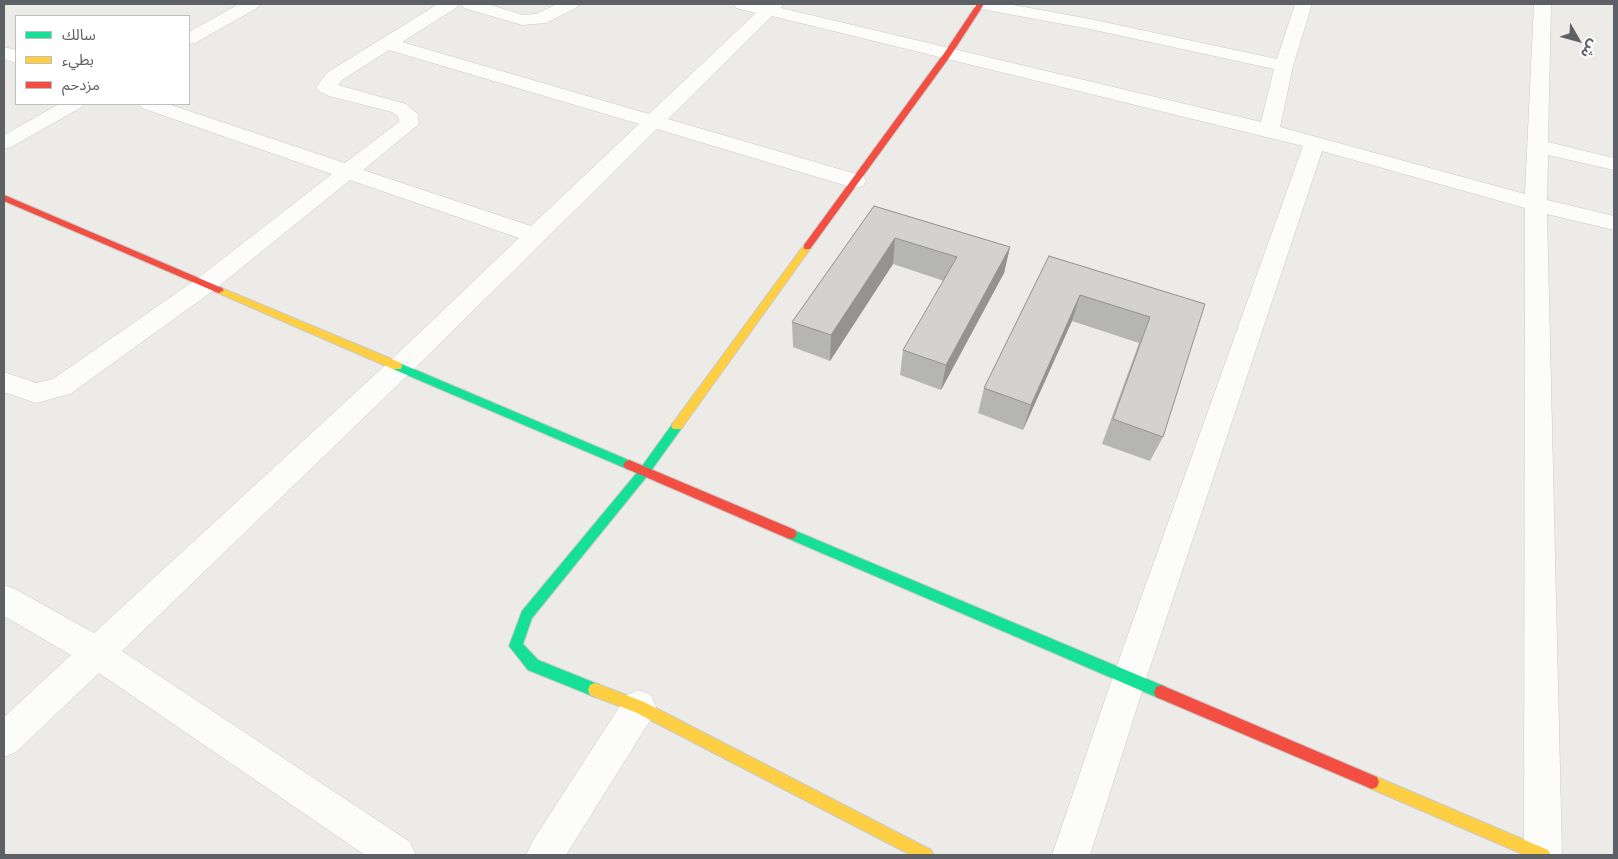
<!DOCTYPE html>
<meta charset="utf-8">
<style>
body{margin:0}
#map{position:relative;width:1618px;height:859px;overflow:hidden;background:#ecebe7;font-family:Lato,"Noto Sans Arabic",sans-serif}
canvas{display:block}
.frame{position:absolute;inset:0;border:5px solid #5d6064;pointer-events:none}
.legend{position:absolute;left:15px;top:15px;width:175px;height:90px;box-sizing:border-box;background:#fff;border:1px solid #bebfc1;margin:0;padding:6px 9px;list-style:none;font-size:15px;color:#5d6064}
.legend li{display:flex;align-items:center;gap:10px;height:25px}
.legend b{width:25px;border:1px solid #bebfc1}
.north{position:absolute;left:1553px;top:15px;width:50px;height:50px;-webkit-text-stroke:4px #fff;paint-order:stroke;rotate:128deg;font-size:14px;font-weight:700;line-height:20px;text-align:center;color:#5d6064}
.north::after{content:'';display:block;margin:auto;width:18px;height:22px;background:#5d6064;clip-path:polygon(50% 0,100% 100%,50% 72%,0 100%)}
</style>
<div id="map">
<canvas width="1618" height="859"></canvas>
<div class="frame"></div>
<ul class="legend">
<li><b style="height:6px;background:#16e098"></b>سالك</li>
<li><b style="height:6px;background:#ffcf43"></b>بطيء</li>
<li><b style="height:6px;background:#f24e42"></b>مزدحم</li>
</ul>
<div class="north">ش</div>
</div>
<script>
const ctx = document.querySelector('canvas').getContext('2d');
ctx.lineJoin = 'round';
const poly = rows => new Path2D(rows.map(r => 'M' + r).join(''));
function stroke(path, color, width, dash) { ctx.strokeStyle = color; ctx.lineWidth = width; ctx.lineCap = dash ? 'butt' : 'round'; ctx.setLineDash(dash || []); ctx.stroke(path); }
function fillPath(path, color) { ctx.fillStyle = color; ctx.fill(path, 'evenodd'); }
const street = poly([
 [239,4,260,4,257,8,195,43,189,44,189,32,239,4],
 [438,4,459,4,456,8,402,42,649,114,756,13,736,8,734,4,783,4,781,8,1261,122,1274,69,1090,29,981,9,975,8,972,4,1008,4,1090,19,1277,59,1295,4,1312,4,1293,66,1280,127,1525,194,1534,4,1551,4,1548,142,1614,158,1614,170,1548,155,1547,200,1614,216,1614,230,1547,214,1562,855,1524,855,1525,208,1322,151,1146,679,1090,855,1052,855,1112,679,1303,146,772,16,668,119,863,176,866,181,863,186,855,188,847,186,657,129,409,374,122,651,410,842,416,855,365,855,99,673,16,752,4,757,4,717,71,655,4,616,4,585,15,589,94,633,391,360,519,238,350,180,214,290,70,394,36,403,4,392,4,372,36,383,53,379,198,278,332,174,142,108,139,104,168,104,345,163,399,122,398,116,392,112,329,96,319,91,316,87,328,72,438,4],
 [389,50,639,124,531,226,363,170,419,124,418,114,406,104,338,85,342,80,389,50],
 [461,4,487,4,523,15,536,14,557,4,579,4,576,8,546,23,522,25,464,8,461,4],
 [4,47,16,50,16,63,4,59,4,47],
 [59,104,83,104,80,108,11,147,4,149,4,135,59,104],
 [639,690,651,695,656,707,651,719,566,855,526,855,532,842,627,695,639,690]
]);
const fast = poly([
 [397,362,633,462,635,465,633,468,629,470,625,468,393,369,392,366,393,363,397,362],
 [677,422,681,423,683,426,681,429,648,475,532,618,523,644,538,660,600,685,602,690,600,695,595,697,528,670,509,646,522,611,640,469,673,423,677,422],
 [791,529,1166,687,1168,692,1166,697,1161,699,1156,697,787,538,785,534,787,530,791,529]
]);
const slow = poly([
 [807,244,810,245,810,249,681,429,673,429,671,426,673,423,804,245,807,244],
 [219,287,401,363,402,366,401,369,393,369,216,292,214,290,216,288,219,287],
 [595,683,644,702,931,850,934,855,911,855,635,712,590,695,588,690,590,685,595,683],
 [1372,775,1548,850,1551,855,1525,855,1367,787,1365,782,1367,777,1372,775]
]);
const jam = poly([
 [977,4,984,4,951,55,810,249,804,249,804,245,945,52,977,4],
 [4,195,222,288,224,290,219,293,216,292,4,201,4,195],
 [629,460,795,530,797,534,795,538,791,539,787,538,625,468,623,465,625,462,629,460],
 [1161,685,1377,777,1379,782,1377,787,1372,789,1156,697,1154,692,1156,687,1161,685]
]);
stroke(street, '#c9c9c9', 1);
stroke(fast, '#c9c9c8', 2);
stroke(slow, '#c9c9c8', 2);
stroke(jam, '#c9c9c8', 2);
fillPath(street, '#fcfcfb');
fillPath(fast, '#16e098');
fillPath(slow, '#ffcf43');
fillPath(jam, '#f24e42');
fillPath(poly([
 [874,206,1010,247,1004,273,941,390,900,375,903,350,944,281,893,264,830,361,793,347,792,322],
 [1049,256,1205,304,1163,437,1150,461,1102,444,1139,343,1072,321,1023,430,978,413,984,388]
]), '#b5b5b3');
fillPath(poly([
 [895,238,893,264,830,361,831,335],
 [1010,247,1004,273,941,390,946,365],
 [1080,295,1072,321,1023,430,1031,405]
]), '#949392');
const building = poly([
 [874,206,1010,247,946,365,903,350,957,257,895,238,831,335,792,322,874,206],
 [1049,256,1205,304,1163,437,1113,419,1150,317,1080,295,1031,405,984,388,1049,256]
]);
fillPath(building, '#d3d2d0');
stroke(building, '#949392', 1);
</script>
